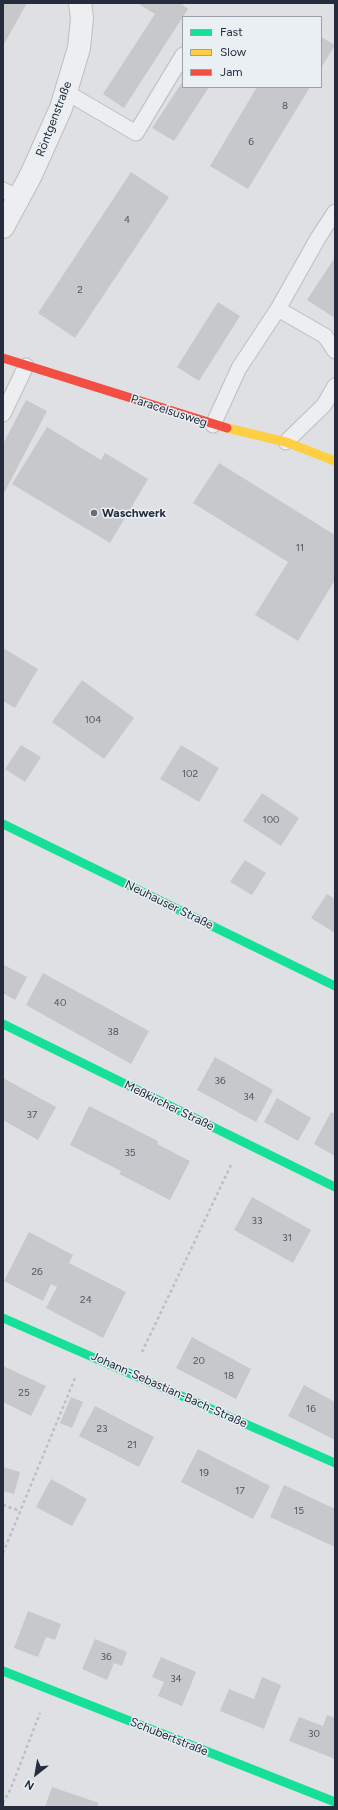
<!DOCTYPE html>
<meta charset="utf-8">
<style>
body{margin:0}
#map{position:relative;width:338px;height:1810px;overflow:hidden;background:#dee0e3;font-family:Figtree,sans-serif}
canvas{display:block}
.frame{position:absolute;inset:0;border:4px solid #252d3d;pointer-events:none}
.legend{position:absolute;left:182px;top:16px;width:140px;height:72px;box-sizing:border-box;background:#eaeff4;border:1px solid #9ba1ab;margin:0;padding:5px 7px;list-style:none;font-size:12px;color:#252d3d}
.legend li{display:flex;align-items:center;gap:8px;height:20px}
.legend b{width:20px;border:1px solid #9ba1ab}
.north{position:absolute;left:16px;top:1754px;width:40px;height:40px;-webkit-text-stroke:3px #eaeff4;paint-order:stroke;rotate:211deg;font-size:11px;font-weight:700;line-height:16px;text-align:center;color:#252d3d}
.north::after{content:'';display:block;margin:auto;width:14px;height:18px;background:#252d3d;clip-path:polygon(50% 0,100% 100%,50% 72%,0 100%)}
</style>
<div id="map">
<canvas width="338" height="1810"></canvas>
<div class="frame"></div>
<ul class="legend">
<li><b style="height:5px;background:#16e098"></b>Fast</li>
<li><b style="height:5px;background:#ffcf43"></b>Slow</li>
<li><b style="height:5px;background:#f24e42"></b>Jam</li>
</ul>
<div class="north">N</div>
</div>
<script>
const ctx = document.querySelector('canvas').getContext('2d');
ctx.lineJoin = 'round';
function fillPath(path, color) { ctx.fillStyle = color; ctx.fill(path, 'evenodd'); }
const poly = rows => new Path2D(rows.map(r => 'M' + r).join(''));
function stroke(path, color, width, dash) { ctx.strokeStyle = color; ctx.lineWidth = width; ctx.lineCap = dash ? 'butt' : 'round'; ctx.setLineDash(dash || []); ctx.stroke(path); }
function label(font, color, halo, rows, align = 'center') {
  ctx.font = font + ' Figtree,sans-serif'; ctx.lineWidth = 3; ctx.setLineDash([]); ctx.textBaseline = 'middle'; ctx.strokeStyle = halo; ctx.fillStyle = color; for (const [text, x, y, turn = 0] of rows) {
    ctx.save(); ctx.translate(x, y); ctx.rotate((+turn || 0) * Math.PI / 180); ctx.textAlign = isNaN(turn) ? turn : align; if (halo) ctx.strokeText(text, 0, 0); ctx.fillText(text, 0, 0); ctx.restore();
  }
}
fillPath(poly([
 [3,3,27,3,3,46],
 [137,3,180,3,188,9,124,108,103,94,155,14],
 [321,37,335,45,321,68],
 [183,81,183,87,209,87,174,141,152,128],
 [257,87,310,87,248,189,210,166],
 [131,172,169,197,75,338,38,313],
 [335,257,335,318,307,300],
 [218,302,240,316,199,381,177,367],
 [26,400,47,411,3,495,3,444],
 [47,427,101,460,105,453,148,479,110,543,12,484],
 [219,463,335,535,335,580,298,641,255,615,288,562,193,503],
 [3,648,38,669,15,708,3,701],
 [82,680,134,718,104,759,52,722],
 [21,745,41,757,25,782,5,769],
 [181,745,219,768,199,802,160,779],
 [262,793,299,818,281,846,243,821],
 [245,860,266,873,252,895,230,882],
 [327,894,335,899,335,933,311,918],
 [4,965,27,977,15,1000,3,993],
 [43,973,149,1031,131,1064,26,1005],
 [215,1057,273,1090,256,1122,197,1090],
 [3,1078,56,1107,38,1140,3,1120],
 [277,1098,311,1118,298,1141,264,1122],
 [89,1106,158,1141,157,1144,190,1161,170,1200,119,1174,121,1171,70,1145],
 [331,1112,335,1114,335,1156,314,1144],
 [252,1197,311,1230,293,1263,234,1230],
 [29,1232,73,1255,69,1263,126,1292,103,1338,46,1308,57,1287,51,1284,43,1301,4,1281],
 [192,1337,251,1369,236,1399,176,1368],
 [3,1366,46,1386,31,1416,3,1402],
 [304,1385,335,1402,335,1440,288,1416],
 [71,1397,83,1402,72,1428,60,1423],
 [95,1406,154,1437,139,1467,79,1436],
 [198,1449,270,1486,253,1519,181,1482],
 [3,1467,20,1472,14,1494,3,1491],
 [51,1479,87,1499,72,1526,36,1507],
 [284,1485,335,1509,335,1547,270,1517],
 [28,1611,61,1624,55,1640,46,1637,38,1657,14,1648],
 [95,1639,127,1652,122,1666,114,1663,107,1680,82,1669],
 [161,1657,196,1672,182,1706,158,1696,164,1682,152,1677],
 [262,1677,281,1685,264,1729,220,1711,229,1689,254,1699],
 [327,1715,335,1718,335,1759,289,1741,299,1717,323,1726],
 [52,1787,99,1803,97,1807,45,1807]
]), '#c6c8cb');
const lane = poly([
 [66,92,136,133,183,55],
 [3,190,19,198],
 [278,309,318,238,335,212],
 [3,414,26,366],
 [213,425,239,368,278,309,325,336,335,351],
 [286,442,324,405,335,386]
]);
const street = poly([
 [3,227,31,175,61,108,79,48,82,18,80,3]
]);
stroke(lane, '#bcbec1', 17);
stroke(street, '#bcbec1', 24);
stroke(poly([
 [142,1352,231,1165],
 [3,1505,20,1511],
 [3,1553,75,1378],
 [3,1803,11,1788,40,1713]
]), '#bdbec4', 2.5, [3, 3]);
stroke(lane, '#edeef1', 15);
stroke(street, '#edeef1', 22);
stroke(poly([
 [3,824,335,986],
 [3,1024,335,1187],
 [3,1318,335,1463],
 [3,1671,335,1802]
]), '#16e098', 9);
stroke(poly([
 [227,428,286,442,335,461]
]), '#ffcf43', 9);
stroke(poly([
 [3,358,227,428]
]), '#f24e42', 9);
for (const [x, y, r, color] of [
 [94,513,4,"#666c77"]
]) { const dot = new Path2D(); dot.arc(x, y, r, 0, 2 * Math.PI); ctx.fillStyle = color; ctx.fill(dot); stroke(dot, '#eaeff4', 1.5); }
label('10px', '#4e5461', null, [
 ["8",285,106],
 ["6",251,142],
 ["4",127,220],
 ["2",80,290],
 ["11",300,548],
 ["104",93,720],
 ["102",190,774],
 ["100",271,820],
 ["40",60,1003],
 ["38",113,1032],
 ["36",220,1081],
 ["34",249,1097],
 ["37",32,1115],
 ["35",130,1153],
 ["33",257,1221],
 ["31",287,1238],
 ["26",37,1272],
 ["24",86,1300],
 ["20",199,1361],
 ["18",229,1376],
 ["25",24,1393],
 ["16",311,1409],
 ["23",102,1429],
 ["21",132,1445],
 ["19",204,1473],
 ["17",240,1491],
 ["15",299,1511],
 ["36",106,1657],
 ["34",176,1679],
 ["30",314,1734]
]);
label('12px', '#252d3d', '#eaeff4', [
 ["Röntgenstraße",54,119,-69],
 ["Paracelsusweg",169,411,18],
 ["Neuhauser Straße",169,905,26],
 ["Meßkircher Straße",169,1106,26],
 ["Johann-Sebastian-Bach-Straße",169,1390,24],
 ["Schubertstraße",169,1737,22]
]);
label('bold 12px', '#252d3d', '#eaeff4', [
 ["Waschwerk",102,513]
], 'left');
</script>
